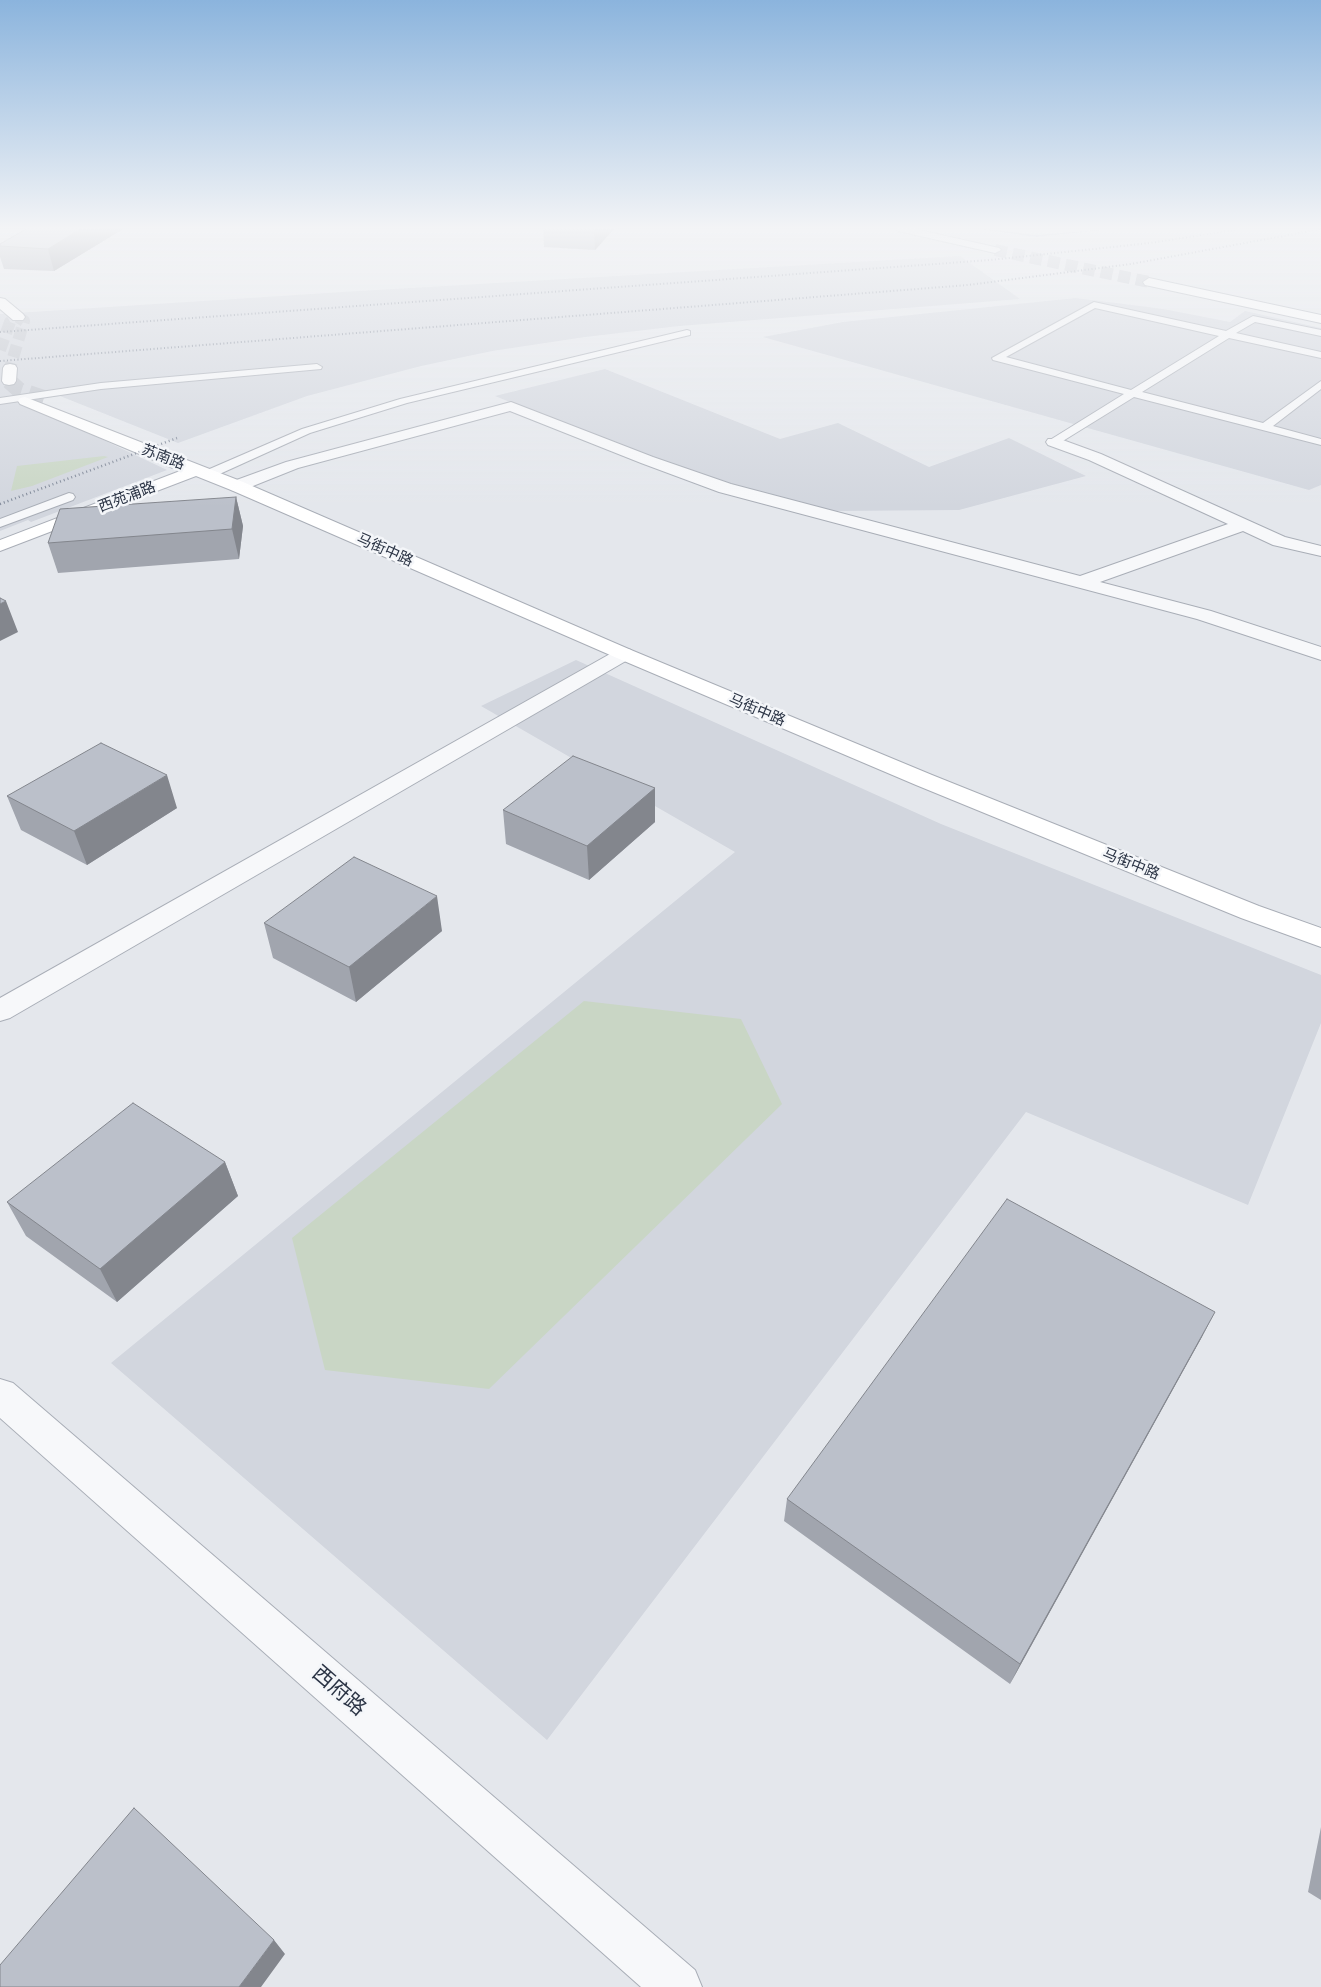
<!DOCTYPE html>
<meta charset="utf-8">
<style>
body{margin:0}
canvas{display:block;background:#e4e7ec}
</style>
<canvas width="1321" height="1987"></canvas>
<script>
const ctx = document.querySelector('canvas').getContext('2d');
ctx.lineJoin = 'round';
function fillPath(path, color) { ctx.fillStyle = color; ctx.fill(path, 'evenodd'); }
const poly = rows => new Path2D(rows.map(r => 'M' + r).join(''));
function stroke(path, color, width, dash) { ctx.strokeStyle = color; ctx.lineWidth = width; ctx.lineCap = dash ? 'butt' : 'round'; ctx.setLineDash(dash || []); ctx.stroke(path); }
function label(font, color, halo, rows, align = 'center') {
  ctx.font = font + ' "Alegreya Sans","Noto Sans SC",sans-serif'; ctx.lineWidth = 5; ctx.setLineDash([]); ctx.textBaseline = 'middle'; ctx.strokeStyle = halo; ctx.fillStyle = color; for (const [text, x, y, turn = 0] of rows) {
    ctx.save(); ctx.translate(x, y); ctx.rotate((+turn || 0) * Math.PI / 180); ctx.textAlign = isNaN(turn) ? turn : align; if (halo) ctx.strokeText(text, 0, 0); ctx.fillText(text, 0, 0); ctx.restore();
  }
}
fillPath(poly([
 [960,256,1020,299,679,326,585,337,492,351,421,366,307,396,178,443,60,396,16,402,97,437,167,470,31,522,28,520,0,531,0,314,359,291],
 [1076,298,1163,309,1230,322,1245,311,1321,328,1321,485,1309,490,763,337,843,322],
 [605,369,780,439,838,423,929,467,1009,438,1086,476,959,510,829,511,722,482,620,446,495,396],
 [576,660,941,824,1321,975,1321,1023,1248,1205,1026,1112,547,1740,111,1363,735,852,481,706]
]), '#d2d6de');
fillPath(poly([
 [104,456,108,457,32,486,11,491,17,466],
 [584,1001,741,1019,782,1104,489,1389,325,1370,292,1238]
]), '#c9d6c5');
fillPath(poly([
 [980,229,988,229,1036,235,1111,229,1036,237,980,229]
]), '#9fb4cc');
stroke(poly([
 [995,250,1149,282],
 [0,350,10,322,18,317,24,321,10,368]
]), '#bfc3cb', 12, [12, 6]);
stroke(poly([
 [9,381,19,390,44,398]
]), '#bfc3cb', 16, [16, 8]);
const lane = poly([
 [1094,302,1226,331,1253,316,1321,330,1321,336,1255,322,1236,333,1321,352,1321,358,1229,338,1142,392,1263,423,1321,381,1321,389,1273,426,1321,439,1321,445,1134,397,1058,444,1050,444,1048,442,1050,440,1124,394,993,360,992,358,1094,302],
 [1095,308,1219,336,1131,390,1006,357,1095,308],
 [687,330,690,331,690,335,407,403,310,433,213,477,209,478,203,474,205,471,302,429,400,399,687,330],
 [317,364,322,367,321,369,101,389,0,404,0,398,101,383,317,364],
 [69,493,73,494,75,497,73,500,0,527,0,519,69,493]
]);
const street = poly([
 [511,402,653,457,731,484,1080,576,1228,524,1089,460,1048,445,1046,442,1048,439,1060,439,1101,454,1285,537,1321,546,1321,556,1273,545,1243,531,1100,582,1211,611,1321,647,1321,660,1197,619,719,492,641,463,510,411,298,468,243,490,237,491,231,490,229,486,231,482,286,462,511,402],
 [624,648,631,650,634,654,631,658,10,1018,0,1021,0,998,617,650,624,648],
 [0,1379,13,1383,695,1970,702,1987,641,1987,0,1418,0,1379]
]);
const secondary = poly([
 [897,229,915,229,999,248,1001,250,995,253,898,231,897,229],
 [1149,278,1321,315,1321,323,1145,285,1143,282,1149,278],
 [0,298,5,299,23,314,25,317,23,320,13,320,0,309,0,298],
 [10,364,15,365,17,368,16,381,14,384,9,385,4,384,2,381,3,368,5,365,10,364],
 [25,397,243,482,631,650,932,775,1259,906,1321,928,1321,947,1241,918,916,785,617,658,231,490,196,476,0,551,0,540,180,471,20,404,18,401,20,398,25,397]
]);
stroke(lane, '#a9aeb7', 2);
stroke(street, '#a9aeb7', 2);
stroke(secondary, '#a9aeb7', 2);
fillPath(lane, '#f7f8fa');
fillPath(street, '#f7f8fa');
fillPath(secondary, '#fff');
stroke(poly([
 [0,332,990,260,1150,243,1240,229],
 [0,361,968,285,1131,264,1321,229]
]), '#7d8696', 2, [1, 2.5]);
stroke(poly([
 [0,504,177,438]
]), '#7d8696', 2.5, [1, 3]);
fillPath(poly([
 [543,228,615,228,595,250,544,247],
 [123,229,54,271,4,269,0,257,0,244],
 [236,497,243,526,239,559,58,573,48,543],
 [655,788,655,822,589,880,506,844,503,810],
 [7,796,177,808,87,865,21,830],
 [264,923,442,931,356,1002,273,958],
 [225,1162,238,1196,117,1302,26,1236,7,1202],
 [1203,1335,1010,1684,784,1521,787,1499],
 [1321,1827,1321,1900,1308,1892]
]), '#a1a5ae');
fillPath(poly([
 [82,228,123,229,54,271,48,249],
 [594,228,615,228,595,250],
 [236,497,243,526,239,559,232,529],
 [6,601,18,632,0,641,0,604],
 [167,775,177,808,87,865,74,831],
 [655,788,655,822,589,880,587,846],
 [437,896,442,931,356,1002,349,967],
 [225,1162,238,1196,117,1302,100,1269],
 [1215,1312,1203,1335,1010,1684,1020,1664],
 [274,1940,285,1954,261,1987,239,1987]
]), '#83868d');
const building = poly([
 [28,228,82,228,48,249,0,246,0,244,28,228],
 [236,497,232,529,48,543,60,509,236,497],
 [0,598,6,601,0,604,0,598],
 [101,743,167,775,74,831,7,796,101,743],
 [573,756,655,788,587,846,503,810,573,756],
 [354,857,437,896,349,967,264,923,354,857],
 [133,1103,225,1162,100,1269,7,1202,133,1103],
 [1007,1199,1215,1312,1020,1664,787,1499,1007,1199],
 [134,1808,274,1940,239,1987,0,1987,0,1965,134,1808]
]);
fillPath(building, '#bbc0ca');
stroke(building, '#83868d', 1);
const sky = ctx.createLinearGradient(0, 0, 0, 507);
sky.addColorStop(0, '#8bb4dd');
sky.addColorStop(0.45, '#f3f4f6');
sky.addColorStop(1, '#f3f4f600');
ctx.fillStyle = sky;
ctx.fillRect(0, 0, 1321, 507);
label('15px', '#2b3445', '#f4f6f9', [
 ["苏南路",163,457,21],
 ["西苑浦路",127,497,-21],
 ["马街中路",385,550,24],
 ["马街中路",757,710,23],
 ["马街中路",1131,864,22]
]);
label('21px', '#2b3445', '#f4f6f9', [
 ["西府路",339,1691,41]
]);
</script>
